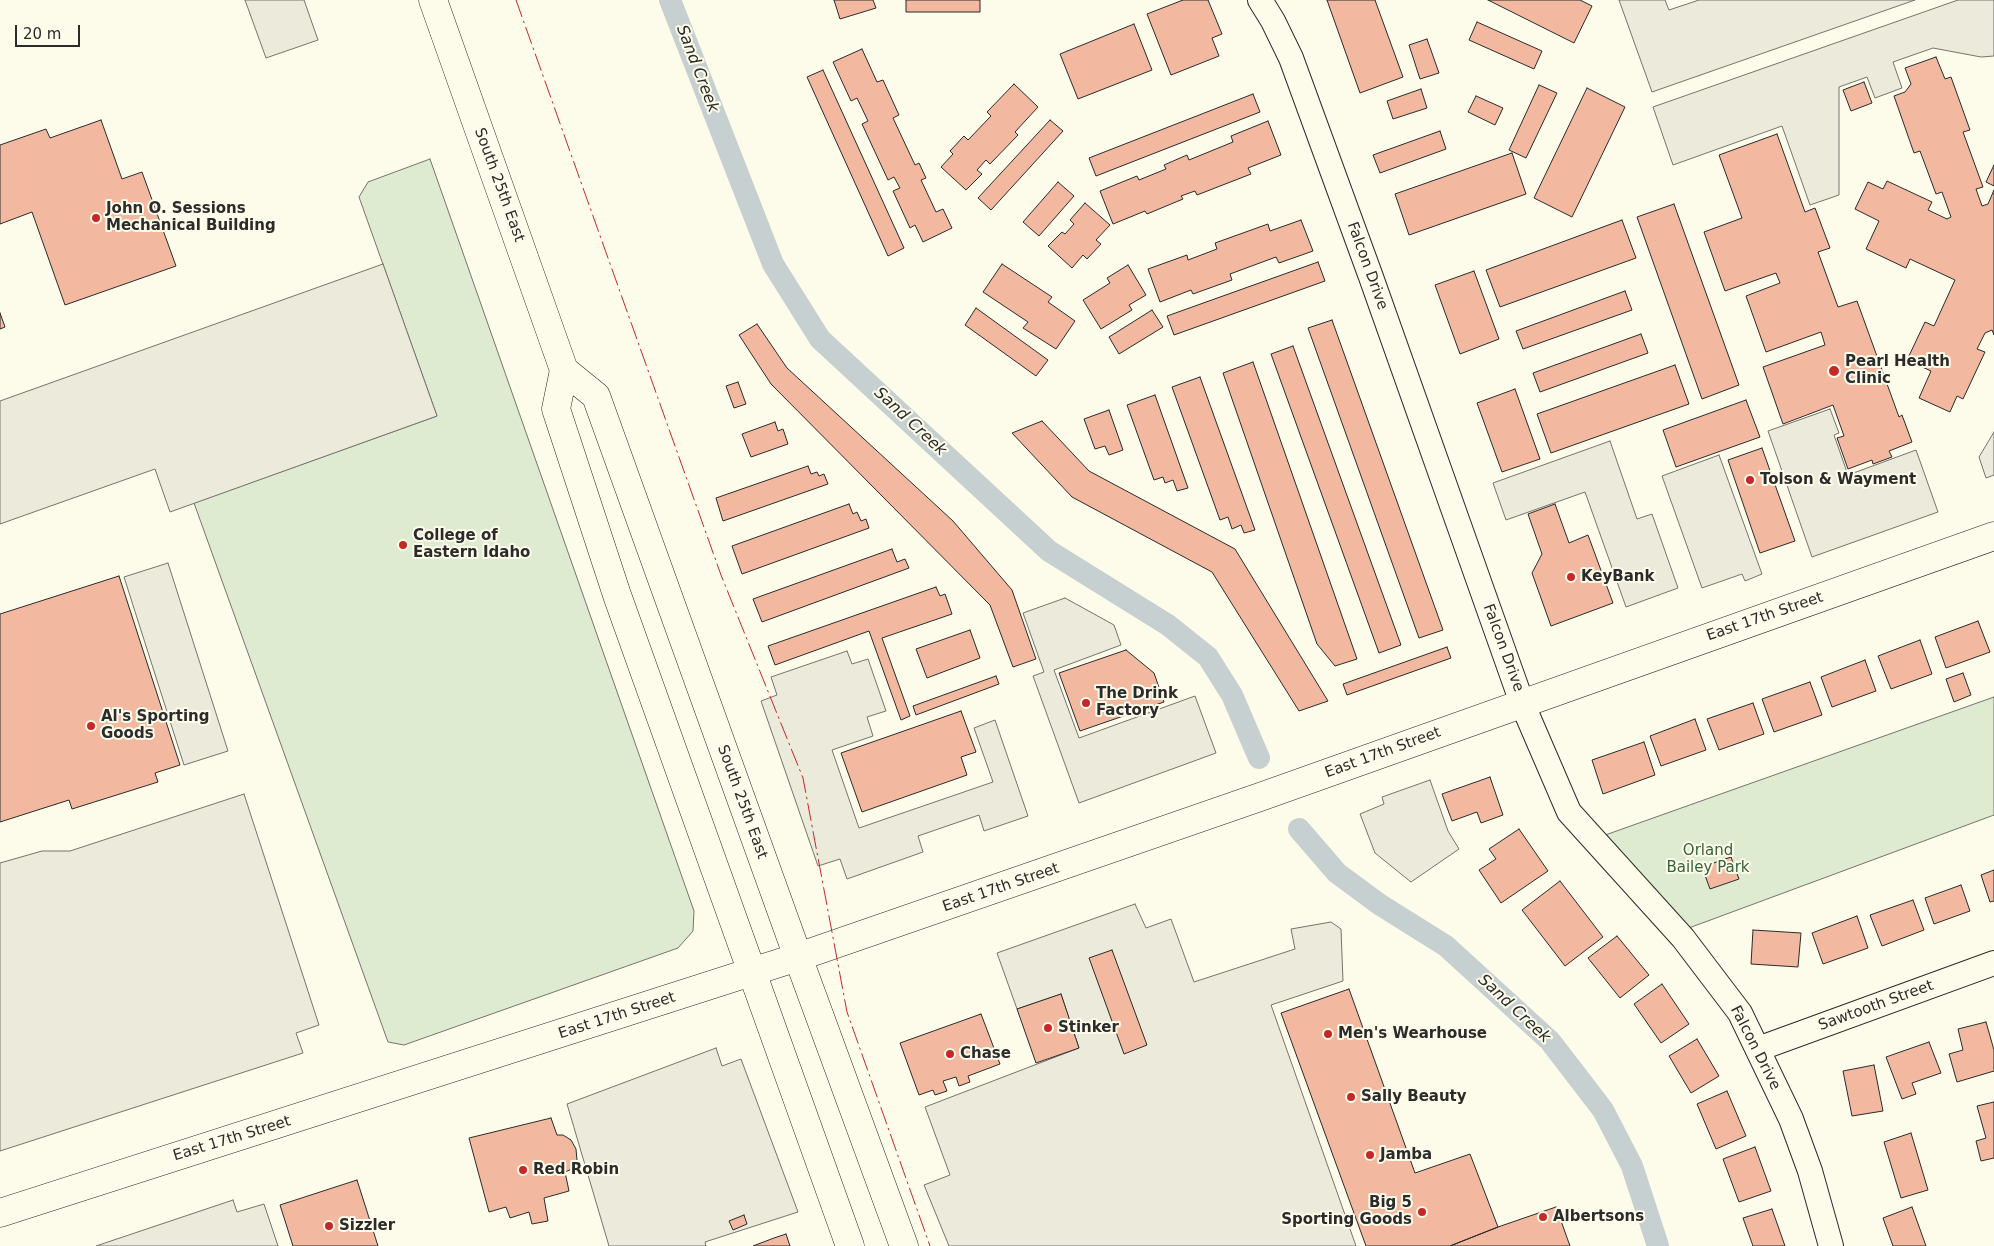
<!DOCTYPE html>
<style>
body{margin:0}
#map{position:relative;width:1994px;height:1246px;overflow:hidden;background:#fdfbea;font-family:"DejaVu Sans",sans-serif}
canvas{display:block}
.scale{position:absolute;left:15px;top:25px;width:65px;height:22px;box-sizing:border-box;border:2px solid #2b2b2b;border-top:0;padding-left:6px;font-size:15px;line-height:18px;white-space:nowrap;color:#2b2b2b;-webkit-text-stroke:4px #fdfbea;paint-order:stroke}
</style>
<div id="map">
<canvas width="1994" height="1246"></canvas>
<div class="scale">20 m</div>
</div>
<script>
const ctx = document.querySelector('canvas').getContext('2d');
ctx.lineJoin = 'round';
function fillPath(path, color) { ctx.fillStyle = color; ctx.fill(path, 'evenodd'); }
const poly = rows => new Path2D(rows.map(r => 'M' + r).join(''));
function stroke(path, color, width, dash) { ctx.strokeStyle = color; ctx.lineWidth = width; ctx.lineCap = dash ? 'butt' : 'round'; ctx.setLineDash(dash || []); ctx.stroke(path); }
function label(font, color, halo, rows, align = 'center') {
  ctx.font = font + ' "DejaVu Sans",sans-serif'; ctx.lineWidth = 4; ctx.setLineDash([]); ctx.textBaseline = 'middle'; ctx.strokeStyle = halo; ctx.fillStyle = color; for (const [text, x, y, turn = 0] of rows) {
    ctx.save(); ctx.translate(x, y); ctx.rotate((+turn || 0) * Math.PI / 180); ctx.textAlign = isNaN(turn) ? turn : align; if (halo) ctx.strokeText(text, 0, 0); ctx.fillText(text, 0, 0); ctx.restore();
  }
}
const green = poly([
 [430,159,694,911,693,931,678,948,404,1045,388,1042,194,503,437,416,359,197,368,182,430,159],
 [1994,697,1994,815,1678,932,1594,839,1994,697]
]);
fillPath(green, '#deebd1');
stroke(green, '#74746e', 1);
const parking = poly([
 [245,0,304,0,318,40,266,58,245,0],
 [1619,0,1665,0,1669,10,1699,0,1915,0,1652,92,1619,0],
 [1958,0,1994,0,1994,56,1981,57,1933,48,1893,62,1902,88,1875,98,1867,77,1839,87,1839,195,1810,205,1782,126,1673,165,1653,107,1958,0],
 [383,264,437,416,170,512,155,469,0,524,0,401,383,264],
 [1830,409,1839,433,1834,435,1848,475,1916,450,1938,512,1812,557,1768,431,1830,409],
 [1994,432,1994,475,1986,478,1979,457,1994,432],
 [1610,441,1637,519,1652,514,1678,588,1626,607,1585,492,1506,520,1493,483,1610,441],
 [1719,455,1762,574,1745,581,1742,574,1702,588,1662,476,1719,455],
 [168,563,228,751,184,765,124,577,168,563],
 [1065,598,1114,625,1121,645,1054,670,1079,738,1195,696,1216,753,1079,803,1033,676,1044,672,1023,613,1065,598],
 [847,651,852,664,868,659,886,711,867,717,873,736,832,750,859,828,993,782,974,728,995,720,1028,816,984,831,979,815,918,836,923,852,847,879,840,859,818,866,761,701,777,695,771,677,847,651],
 [1430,780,1448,831,1459,849,1411,882,1375,853,1360,814,1384,804,1382,797,1430,780],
 [244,794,319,1025,296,1033,303,1053,0,1151,0,863,42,851,70,851,244,794],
 [1135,904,1146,928,1171,919,1194,982,1295,949,1291,929,1331,922,1341,929,1343,981,1271,1005,1356,1246,949,1246,924,1185,950,1175,925,1107,1079,1048,1061,994,1017,1009,997,953,1135,904],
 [716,1048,722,1066,741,1059,798,1212,705,1242,706,1246,609,1246,567,1104,716,1048],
 [233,1200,237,1212,264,1204,278,1246,96,1246,233,1200]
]);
fillPath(parking, '#eceadb');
stroke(parking, '#74746e', 1);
stroke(poly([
 [670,0,773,264,820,339,1049,551,1168,625,1208,657,1232,695,1259,758],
 [1299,829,1337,873,1379,904,1446,946,1550,1041,1603,1110,1632,1166,1658,1246]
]), '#c7d0d0', 22);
const building = poly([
 [834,0,873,0,876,8,840,19,834,0],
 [906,0,980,0,980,12,906,12,906,0],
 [1183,0,1208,0,1222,34,1212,38,1219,56,1171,75,1147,14,1183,0],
 [1327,0,1375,0,1403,77,1360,93,1327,0],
 [1488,0,1580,0,1592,6,1574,43,1488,0],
 [1477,22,1542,51,1534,69,1469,40,1477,22],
 [1134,24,1152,70,1078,99,1060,54,1134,24],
 [1427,39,1439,73,1420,79,1409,45,1427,39],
 [862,49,877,82,883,80,899,115,893,118,915,165,919,163,926,178,921,180,936,212,943,209,952,228,923,242,915,225,910,228,893,191,900,188,894,177,888,180,862,124,868,121,857,98,851,101,833,62,862,49],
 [1936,57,1945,79,1951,77,1970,130,1963,132,1983,187,1976,189,1982,206,1988,204,1994,190,1994,335,1992,330,1985,333,1977,349,1985,352,1963,399,1957,396,1950,412,1919,398,1931,371,1907,360,1925,322,1934,326,1955,280,1910,259,1906,268,1866,249,1879,221,1855,209,1868,182,1883,189,1887,181,1932,202,1928,210,1947,219,1951,217,1942,192,1936,194,1920,151,1914,153,1894,96,1905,92,1911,84,1905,68,1936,57],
 [823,70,904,248,888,256,807,77,823,70],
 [1864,82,1872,103,1851,111,1843,90,1864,82],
 [1014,84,1038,107,1015,132,1018,135,990,164,986,160,977,170,982,174,966,190,941,167,953,154,950,151,964,136,968,140,991,116,987,112,1014,84],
 [1539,85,1557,93,1526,158,1509,150,1539,85],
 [1587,88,1625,107,1572,217,1534,198,1587,88],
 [1421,89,1427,108,1393,119,1387,101,1421,89],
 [1253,94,1260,112,1096,176,1089,158,1253,94],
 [1476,96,1503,108,1495,125,1468,112,1476,96],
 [101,120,122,179,142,172,176,266,65,305,32,212,0,224,0,145,46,129,50,138,101,120],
 [1050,120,1063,131,991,210,978,198,1050,120],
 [1268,121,1281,155,1248,168,1251,174,1197,195,1195,191,1181,196,1183,199,1147,214,1145,211,1113,224,1100,191,1137,176,1139,180,1166,169,1164,165,1187,155,1189,160,1233,142,1231,136,1268,121],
 [1440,131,1446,149,1380,173,1373,155,1440,131],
 [1777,134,1805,212,1815,208,1830,248,1818,252,1838,307,1857,301,1899,417,1902,415,1912,442,1889,451,1892,457,1873,464,1872,460,1848,469,1837,438,1844,436,1833,405,1783,424,1763,367,1825,345,1821,332,1766,352,1746,296,1780,283,1776,273,1725,291,1704,232,1742,218,1719,155,1777,134],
 [1512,153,1526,194,1409,235,1395,194,1512,153],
 [1994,165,1994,186,1986,182,1994,165],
 [1058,182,1074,196,1039,236,1023,222,1058,182],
 [1085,203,1110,225,1096,240,1101,244,1087,259,1083,255,1072,268,1048,246,1062,232,1065,234,1074,224,1070,220,1085,203],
 [1674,204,1739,385,1702,399,1637,217,1674,204],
 [1301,220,1313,251,1279,263,1276,257,1230,274,1232,280,1193,294,1191,290,1160,302,1148,269,1187,255,1188,260,1217,249,1215,243,1268,224,1270,231,1301,220],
 [1622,220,1636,258,1500,307,1486,270,1622,220],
 [1318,262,1325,281,1174,335,1167,316,1318,262],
 [1002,264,1052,297,1048,302,1075,321,1056,349,1023,328,1028,322,983,292,1002,264],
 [1128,265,1146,295,1129,305,1132,310,1101,329,1083,300,1110,283,1107,278,1128,265],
 [1474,271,1499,339,1460,354,1435,285,1474,271],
 [1625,291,1632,310,1523,349,1516,331,1625,291],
 [976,308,1048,360,1036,376,965,325,976,308],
 [1152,310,1163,327,1119,354,1109,337,1152,310],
 [0,313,5,327,0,329,0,313],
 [1332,320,1443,630,1419,638,1308,328,1332,320],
 [757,324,787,368,953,521,1012,590,1036,659,1013,667,990,605,771,384,739,335,757,324],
 [1641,334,1648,353,1540,392,1533,373,1641,334],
 [1293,346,1401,645,1379,653,1271,354,1293,346],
 [1253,362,1357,659,1335,666,1317,644,1223,373,1253,362],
 [1675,365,1689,404,1551,453,1537,414,1675,365],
 [1200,377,1255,530,1244,533,1241,525,1232,529,1228,517,1220,520,1172,387,1200,377],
 [738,382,746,404,734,408,726,386,738,382],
 [1515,389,1540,459,1502,472,1477,403,1515,389],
 [1155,395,1188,488,1177,491,1173,480,1165,483,1163,477,1154,480,1127,405,1155,395],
 [1746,400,1760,437,1676,467,1663,430,1746,400],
 [1109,410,1123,450,1109,455,1105,446,1095,449,1084,419,1109,410],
 [1042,421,1089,471,1235,549,1328,701,1299,711,1212,572,1072,497,1012,433,1042,421],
 [775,422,778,431,783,429,788,444,751,457,742,434,775,422],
 [1762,448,1795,541,1760,553,1728,460,1762,448],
 [808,466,811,474,817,472,819,476,824,474,828,484,723,521,716,498,808,466],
 [849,504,853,514,857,512,861,521,866,519,869,528,742,574,732,546,849,504],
 [1555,504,1569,543,1588,535,1613,603,1551,626,1532,573,1542,554,1528,514,1555,504],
 [892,549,897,562,905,559,909,568,762,622,753,599,892,549],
 [119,576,180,765,155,773,158,782,72,809,69,800,0,822,0,614,119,576],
 [936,587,940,596,945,594,952,614,882,638,910,716,901,720,869,631,775,665,768,646,936,587],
 [1978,621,1990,652,1946,668,1935,637,1978,621],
 [970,630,980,658,927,678,916,649,970,630],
 [1920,640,1932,674,1891,689,1878,656,1920,640],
 [1447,647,1451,658,1347,695,1343,684,1447,647],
 [1126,650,1154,673,1164,702,1080,731,1059,673,1126,650],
 [1865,660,1876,691,1832,707,1821,677,1865,660],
 [1963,673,1971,695,1954,702,1946,679,1963,673],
 [996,676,999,684,916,715,913,706,996,676],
 [1810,682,1822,715,1774,732,1762,699,1810,682],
 [1753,703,1764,734,1719,750,1707,719,1753,703],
 [961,711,976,752,961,757,967,775,862,812,841,753,961,711],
 [1695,719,1706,750,1661,766,1650,736,1695,719],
 [1644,742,1655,775,1603,794,1592,760,1644,742],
 [1490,777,1503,815,1481,823,1477,812,1452,821,1442,794,1490,777],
 [1519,829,1548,871,1501,903,1479,870,1496,859,1489,849,1519,829],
 [1731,857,1739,879,1710,889,1702,867,1731,857],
 [1994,870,1994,901,1990,902,1981,875,1994,870],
 [1560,881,1603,937,1565,966,1522,910,1560,881],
 [1961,885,1970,911,1934,924,1925,898,1961,885],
 [1913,900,1924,930,1882,946,1870,915,1913,900],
 [1857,916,1868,948,1823,964,1812,933,1857,916],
 [1753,930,1801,933,1798,967,1751,964,1753,930],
 [1617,936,1649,975,1620,998,1588,958,1617,936],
 [1112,950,1147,1045,1124,1054,1089,958,1112,950],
 [1662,984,1689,1024,1661,1043,1634,1004,1662,984],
 [1349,989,1415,1173,1470,1154,1498,1227,1450,1246,1366,1246,1281,1013,1349,989],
 [1061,994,1079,1048,1036,1063,1017,1009,1061,994],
 [981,1014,1000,1064,968,1076,970,1082,959,1086,956,1077,943,1081,947,1091,935,1095,933,1090,919,1095,900,1043,981,1014],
 [1986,1022,1994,1050,1994,1071,1957,1082,1949,1054,1963,1050,1958,1029,1986,1022],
 [1697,1039,1719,1076,1691,1093,1669,1056,1697,1039],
 [1929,1042,1941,1073,1912,1083,1916,1094,1902,1099,1886,1057,1929,1042],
 [1874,1065,1883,1111,1852,1116,1843,1071,1874,1065],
 [1727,1091,1746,1136,1716,1149,1697,1104,1727,1091],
 [1994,1102,1994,1158,1981,1161,1976,1141,1986,1138,1977,1106,1994,1102],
 [551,1118,557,1135,563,1135,571,1140,576,1149,577,1160,572,1169,565,1172,569,1191,544,1198,548,1221,532,1224,529,1212,510,1218,506,1207,489,1212,469,1138,551,1118],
 [1911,1133,1928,1190,1901,1198,1884,1142,1911,1133],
 [1755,1147,1771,1191,1739,1202,1723,1159,1755,1147],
 [357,1180,378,1246,293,1246,280,1205,357,1180],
 [1556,1207,1570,1246,1450,1246,1498,1227,1556,1207],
 [1912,1207,1926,1246,1893,1246,1883,1218,1912,1207],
 [1772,1209,1785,1246,1753,1246,1743,1218,1772,1209],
 [744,1215,747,1224,733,1230,729,1221,744,1215],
 [786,1234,790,1246,753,1246,774,1238,786,1234]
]);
fillPath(building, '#f2b8a0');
stroke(building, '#2b2b2b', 1);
const minor = poly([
 [1260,0,1273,21,1291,58,1371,277,1522,703,1569,812,1683,938,1740,1013,1791,1119,1810,1171,1831,1246],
 [1758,1049,1994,963]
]);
const major = poly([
 [433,0,564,370,556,409,617,595,850,1246],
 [564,370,596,396,798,957,904,1246],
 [0,1213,798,957,1260,797,1994,536]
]);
stroke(minor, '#2b2b2b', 26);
stroke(major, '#2b2b2b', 29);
stroke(minor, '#fdfbea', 24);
stroke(major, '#fdfbea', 28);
stroke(poly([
 [516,0,721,575,803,778,847,1012,930,1246]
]), '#c62828', 1, [18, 4, 2.5, 4]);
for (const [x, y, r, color] of [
 [96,218,5,"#c62828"],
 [1834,371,6,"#c62828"],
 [1750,480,5,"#c62828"],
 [403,545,5,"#c62828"],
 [1571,577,5,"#c62828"],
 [1086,703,5,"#c62828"],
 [91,726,5,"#c62828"],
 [1048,1028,5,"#c62828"],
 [1328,1034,5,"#c62828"],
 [950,1054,5,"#c62828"],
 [1351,1097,5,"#c62828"],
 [1370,1155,5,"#c62828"],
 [523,1170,5,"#c62828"],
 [1422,1212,5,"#c62828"],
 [1543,1217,5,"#c62828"],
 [329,1226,5,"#c62828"]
]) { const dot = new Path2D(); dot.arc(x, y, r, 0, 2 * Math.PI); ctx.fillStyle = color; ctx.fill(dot); stroke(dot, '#fdfbea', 2); }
label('15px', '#2b2b2b', '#fdfbea', [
 ["South 25th East",499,185,70],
 ["Falcon Drive",1367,266,70],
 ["East 17th Street",1765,617,-19],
 ["Falcon Drive",1503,648,70],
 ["East 17th Street",1383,753,-20],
 ["South 25th East",742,802,70],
 ["East 17th Street",1001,888,-19],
 ["Sawtooth Street",1876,1006,-20],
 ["East 17th Street",617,1016,-18],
 ["Falcon Drive",1755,1048,63],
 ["East 17th Street",232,1139,-17]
]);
label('bold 15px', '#2b2b2b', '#fdfbea', [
 ["John O. Sessions",106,209],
 ["Mechanical Building",106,226],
 ["Pearl Health",1845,362],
 ["Clinic",1845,379],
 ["Tolson & Wayment",1760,480],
 ["College of",413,536],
 ["Eastern Idaho",413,553],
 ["KeyBank",1581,577],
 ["The Drink",1096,694],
 ["Factory",1096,711],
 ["Al's Sporting",101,717],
 ["Goods",101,734],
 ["Stinker",1058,1028],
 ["Men's Wearhouse",1338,1034],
 ["Chase",960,1054],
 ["Sally Beauty",1361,1097],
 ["Jamba",1380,1155],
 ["Red Robin",533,1170],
 ["Big 5",1412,1203,"right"],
 ["Sporting Goods",1412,1220,"right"],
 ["Albertsons",1553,1217],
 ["Sizzler",339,1226]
], 'left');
label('15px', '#34623c', '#fdfbea', [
 ["Orland",1708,851],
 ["Bailey Park",1708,868]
]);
label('italic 16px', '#2b2b2b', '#fdfbea', [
 ["Sand Creek",697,69,69],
 ["Sand Creek",910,422,43],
 ["Sand Creek",1514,1009,43]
]);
</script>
